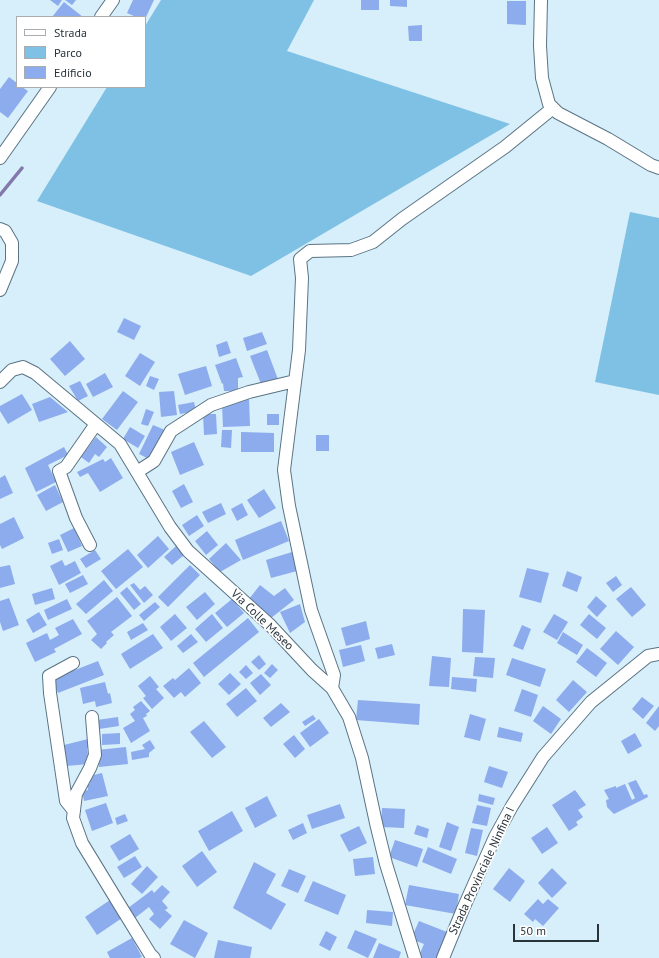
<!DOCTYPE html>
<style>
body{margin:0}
#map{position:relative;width:659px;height:958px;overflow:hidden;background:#d7eefb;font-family:"PT Sans",sans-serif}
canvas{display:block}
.legend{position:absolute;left:16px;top:16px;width:130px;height:72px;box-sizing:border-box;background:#fff;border:1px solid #a9adb0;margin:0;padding:5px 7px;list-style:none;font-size:12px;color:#28333a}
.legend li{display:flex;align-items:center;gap:8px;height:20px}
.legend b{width:20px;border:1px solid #a9adb0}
.scale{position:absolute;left:513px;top:924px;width:86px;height:18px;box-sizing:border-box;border:2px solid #28333a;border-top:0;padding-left:5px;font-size:12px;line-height:14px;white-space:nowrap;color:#28333a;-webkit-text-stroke:3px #fff;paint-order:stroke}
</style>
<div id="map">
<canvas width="659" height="958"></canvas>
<ul class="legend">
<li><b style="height:5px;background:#fff"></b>Strada</li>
<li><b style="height:11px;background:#7fc1e4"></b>Parco</li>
<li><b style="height:11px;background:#8caced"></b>Edificio</li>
</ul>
<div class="scale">50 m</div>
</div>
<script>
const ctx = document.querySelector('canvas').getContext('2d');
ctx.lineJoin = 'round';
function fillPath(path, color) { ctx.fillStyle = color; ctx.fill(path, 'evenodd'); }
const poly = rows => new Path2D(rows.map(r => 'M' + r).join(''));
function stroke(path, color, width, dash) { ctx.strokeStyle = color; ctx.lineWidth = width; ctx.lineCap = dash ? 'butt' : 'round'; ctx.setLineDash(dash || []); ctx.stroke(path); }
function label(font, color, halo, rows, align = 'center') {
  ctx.font = font + ' "PT Sans",sans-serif'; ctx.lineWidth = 3.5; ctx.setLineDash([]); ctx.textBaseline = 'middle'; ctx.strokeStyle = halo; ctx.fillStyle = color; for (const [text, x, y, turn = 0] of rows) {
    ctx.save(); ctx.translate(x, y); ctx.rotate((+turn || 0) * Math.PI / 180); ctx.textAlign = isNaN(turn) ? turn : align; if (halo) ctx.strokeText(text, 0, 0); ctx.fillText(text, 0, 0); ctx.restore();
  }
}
fillPath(poly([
 [161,0,314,0,287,51,510,124,251,276,37,201,107,87,145,87,145,26],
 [630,212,659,218,659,395,595,382]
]), '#7fc1e4');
stroke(poly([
 [0,195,22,168]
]), '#8278ab', 3.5);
fillPath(poly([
 [50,0,62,0,58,6],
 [65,0,76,0,72,5],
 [133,0,154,0,146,17,136,17,127,13],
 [361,0,379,0,379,10,361,10],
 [390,0,407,0,407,7,390,6],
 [507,1,526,1,526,25,507,24],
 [64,2,83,17,52,17],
 [422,25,422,41,409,41,408,26],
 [9,77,17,83,17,87,22,87,28,91,8,118,0,112,0,89],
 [124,318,141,326,134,340,117,332],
 [262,332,267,344,247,351,243,338],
 [70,341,85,359,65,376,50,359],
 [227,341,231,353,219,357,216,345],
 [267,350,279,382,263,389,250,356],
 [140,353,155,362,140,386,125,376],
 [236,358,243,377,238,378,238,391,224,391,223,383,222,384,215,365],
 [206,366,212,386,185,395,178,374],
 [105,373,113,387,93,397,86,384],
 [150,376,159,379,154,390,146,386],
 [80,381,88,396,78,401,69,386],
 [123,391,138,402,117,430,102,419],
 [174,391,177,415,161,417,159,392],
 [22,394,32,410,8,424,0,411,0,406],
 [50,397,68,412,39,422,32,404],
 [249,398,250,426,223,427,222,405],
 [194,402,196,411,180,414,178,405],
 [146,409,154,412,148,426,141,424],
 [203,414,216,414,217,434,204,435],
 [267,414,279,414,279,425,267,425],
 [153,425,165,430,151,460,139,454],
 [130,427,145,436,138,448,123,439],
 [222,430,232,430,231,448,221,447],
 [241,432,274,433,274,452,241,452],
 [316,435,329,435,329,451,316,451],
 [96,437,107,447,99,457,95,454,89,463,81,457],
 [194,442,204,465,180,475,171,452],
 [64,447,68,455,48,465,56,482,36,492,25,468],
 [111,458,123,478,100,492,88,473,80,477,77,472,103,459,105,462],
 [5,475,13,493,0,499,0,478],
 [184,484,193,502,181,508,172,491],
 [55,485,63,502,46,511,37,495],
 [264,489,276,508,259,518,247,500],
 [221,503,226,514,208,523,202,512],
 [242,503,248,515,237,521,231,509],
 [197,515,204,526,189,536,182,525],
 [14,517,24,538,2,549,0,545,0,524],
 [281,521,289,541,243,560,235,540],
 [74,528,82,546,68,552,60,535],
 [207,531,218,545,206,555,195,541],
 [158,536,169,549,148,568,137,555],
 [59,539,63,550,52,554,48,543],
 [226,543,241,560,220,572,209,559],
 [176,546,184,555,172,565,164,557],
 [128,549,143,567,116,589,101,571],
 [95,550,101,559,86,568,80,559],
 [292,552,297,571,271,578,266,560],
 [62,560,65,566,75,561,81,573,59,585,50,566],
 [10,565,15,584,0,588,0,567],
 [190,565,200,575,168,607,158,597],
 [527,568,549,573,541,603,519,597],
 [567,571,582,577,577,592,562,586],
 [83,575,88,584,70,593,65,584],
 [616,576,622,585,613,592,606,583],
 [104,580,113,591,86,614,76,604],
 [134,583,140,590,145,586,153,595,144,603,130,585],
 [260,585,274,596,285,588,294,600,271,618,249,599],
 [127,587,141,604,134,610,120,593],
 [631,587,646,605,632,617,616,599],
 [52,588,55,599,35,605,32,594],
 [205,592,215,604,197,620,186,607],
 [596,596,607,606,597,617,587,607],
 [117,597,132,616,111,632,114,635,106,642,107,643,101,649,91,640,97,634,87,621],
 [9,598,19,625,3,631,0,622,0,601],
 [67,599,72,609,48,620,44,610],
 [232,599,244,613,227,627,215,613],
 [155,602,160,607,144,621,139,615],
 [300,604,305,622,290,633,280,612],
 [463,609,485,610,483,653,462,652],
 [39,612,47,625,33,633,26,620],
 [175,614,187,628,171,641,160,627],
 [212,614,223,628,206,642,195,629],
 [554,614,568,622,557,640,543,632],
 [589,614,606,628,597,639,580,625],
 [248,618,259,632,204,677,193,663],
 [73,619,82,634,54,649,56,652,35,662,26,643,47,633,50,640,59,635,55,628],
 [366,621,370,639,346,646,341,628],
 [143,623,148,630,131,640,127,632],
 [522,625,531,629,523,650,513,646],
 [616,631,634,647,618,665,600,649],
 [563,632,583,645,577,655,557,643],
 [153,634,163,648,130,669,121,654],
 [191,634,198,642,183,653,177,646],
 [392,644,395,655,378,659,375,648],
 [361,645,365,661,343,667,339,650],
 [587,648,607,663,596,677,576,662],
 [259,655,266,664,259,670,251,662],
 [432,656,451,658,449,687,429,686],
 [475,657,495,658,493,678,473,676],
 [512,658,546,669,540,687,506,675],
 [98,661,104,675,58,693,52,679],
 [272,664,278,670,270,678,264,673],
 [246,665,253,673,246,679,239,672],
 [189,668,201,683,185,697,181,692,174,698,163,686,173,678,175,680],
 [230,673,241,684,229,695,218,684],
 [261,674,271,685,260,695,250,683],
 [150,676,159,687,156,689,164,698,152,709,143,698,146,696,138,686],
 [452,677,477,679,476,692,451,689],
 [573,680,587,692,569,712,556,700],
 [105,682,108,694,110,693,112,703,96,707,95,701,83,704,80,688],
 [246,688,257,701,237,717,226,704],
 [522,689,538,695,531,717,514,711],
 [642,697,654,706,643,719,632,709],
 [358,700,420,704,419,725,356,720],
 [141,701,150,711,146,714,147,716,143,718,150,731,131,743,123,728,135,721,130,714,135,710,133,707],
 [281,703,290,712,271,727,263,718],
 [543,706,561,719,551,734,533,721],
 [659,706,659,726,655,731,646,723],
 [470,714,486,719,480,741,464,737],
 [313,715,316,719,305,726,302,722],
 [118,717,119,726,99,729,97,720],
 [319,719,329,733,310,747,300,733],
 [204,721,226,747,212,758,190,732],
 [499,727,523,733,521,742,497,737],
 [120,733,120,744,102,745,102,734],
 [635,733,642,746,628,754,621,741],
 [294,735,305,749,295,758,283,744],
 [88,739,90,747,87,748,89,764,66,766,64,745],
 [150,740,155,748,149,753,149,757,132,760,131,752,145,749,142,745],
 [126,747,128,764,99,767,97,750],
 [489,766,508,772,502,788,484,782],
 [102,773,108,796,84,801,82,791,88,790,87,785,90,784,89,776],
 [636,780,644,795,647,794,648,797,614,814,607,807,606,800,609,799,604,790,616,786,616,788,625,784,632,800,635,798,628,783],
 [575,790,586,805,578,810,583,817,576,822,578,825,569,831,552,805],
 [479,794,495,798,493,805,478,801],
 [267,796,277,816,255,828,245,808],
 [106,803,113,823,92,831,85,810],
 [340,804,345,818,312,829,307,815],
 [477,805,491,808,487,826,472,823],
 [382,808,405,809,404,828,381,827],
 [232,811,243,831,209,851,198,831],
 [125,814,128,821,117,825,115,818],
 [447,822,459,827,451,851,439,847],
 [303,823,307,833,293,840,288,830],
 [417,825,429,829,427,838,414,834],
 [359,826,367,843,349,852,340,835],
 [547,827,558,843,542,854,531,838],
 [471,828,483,830,477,856,465,853],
 [130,834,139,849,119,861,110,846],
 [395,840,423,849,417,867,389,857],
 [428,847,457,859,451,874,422,862],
 [202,851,217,872,197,887,182,866],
 [135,856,142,867,124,878,117,867],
 [373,857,375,874,355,876,353,859],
 [254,862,276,874,266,893,286,904,271,930,233,908],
 [147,866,158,877,142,894,131,884],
 [509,868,525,881,510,902,493,889],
 [552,868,567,883,552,898,538,883],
 [289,869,306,876,298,893,281,886],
 [313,881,346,895,338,915,304,901],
 [162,885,170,892,162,901,168,908,165,910,172,916,160,929,149,919,154,914,149,907,135,918,128,908,152,890,154,893],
 [409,885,459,894,456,914,405,905],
 [538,899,543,904,548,899,559,908,543,926,535,919,533,922,524,914],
 [110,900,122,918,97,935,85,917],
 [367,910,393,912,392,926,366,923],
 [184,920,208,933,195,958,170,944],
 [419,921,447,932,436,958,418,958,424,944,411,939],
 [355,930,377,939,368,958,347,948],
 [326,931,337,937,330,951,319,945],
 [132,938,142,957,139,958,110,958,107,952],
 [218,940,252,947,250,958,214,958],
 [379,943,401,952,399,958,373,958]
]), '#8caced');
const minor = poly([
 [541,0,540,46,542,78,549,104,558,113,608,139,651,165,659,168],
 [101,17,113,0],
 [0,158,50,87],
 [0,229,5,231,12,243,12,261,0,290],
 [0,382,12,370,23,367,35,373,120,444,170,527,188,551,270,625,312,670,332,688,349,717,362,758,376,823,386,864,415,958],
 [137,472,154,461,171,431,211,405,249,392,295,381],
 [90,545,76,518,59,471,66,467,96,424],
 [73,663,49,676,50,693,66,801,74,811],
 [332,688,334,675,311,610,289,506,284,470,299,350,302,278,300,259,310,251,351,250,373,242,402,219,505,147,553,108],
 [92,717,95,755,90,768,76,794,73,818,82,843,121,907,150,954,154,958],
 [443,958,463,909,495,837,512,806,543,757,591,702,648,656,659,654]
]);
stroke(minor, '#5b7483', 14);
stroke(minor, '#fff', 12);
label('12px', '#28333a', '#fff', [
 ["Via Colle Meseo",262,620,44],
 ["Strada Provinciale Ninfina I",482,871,-65]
]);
</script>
